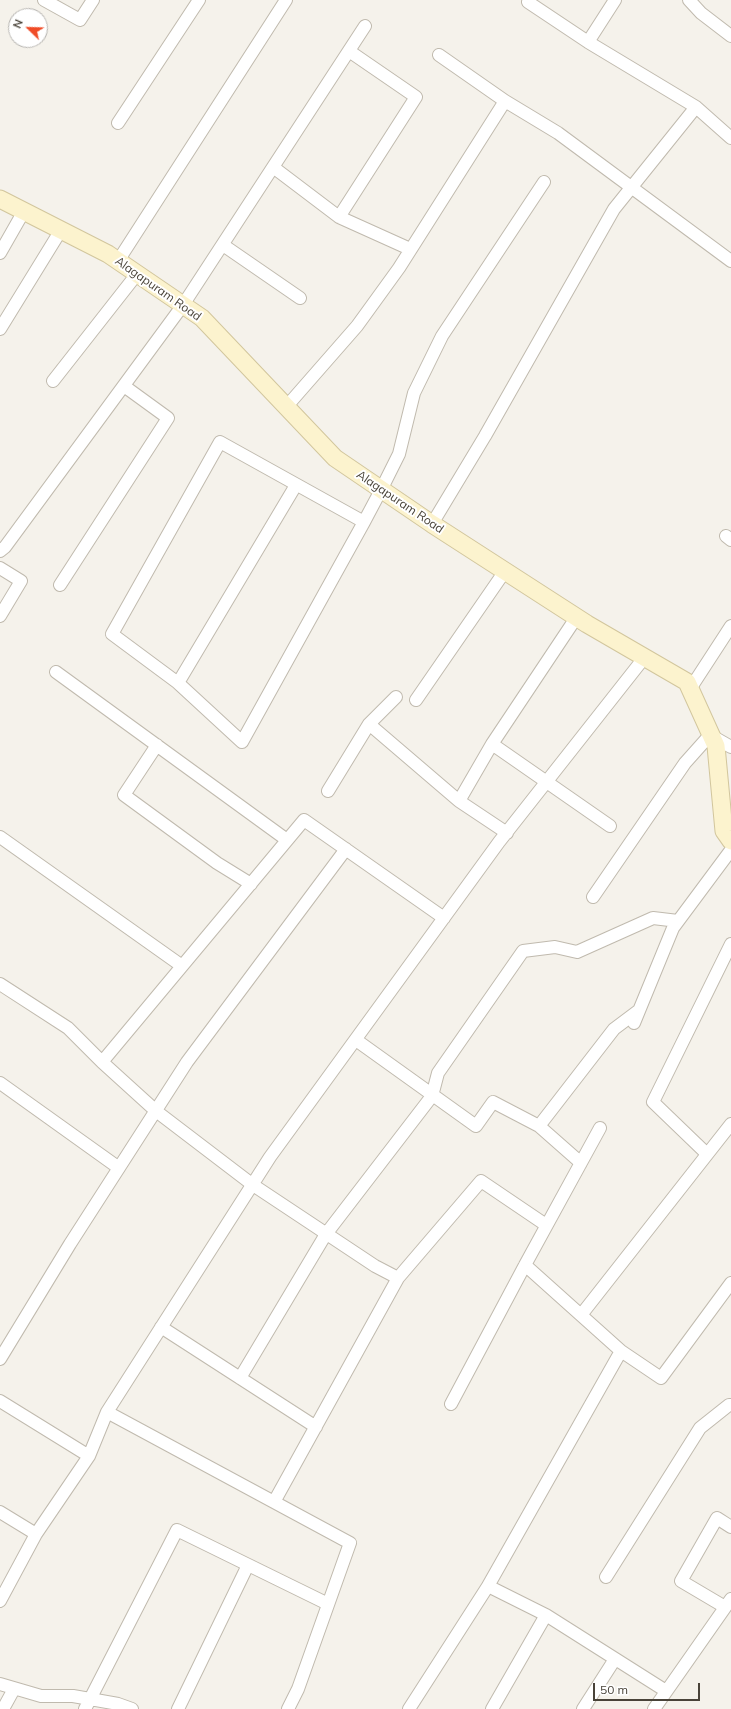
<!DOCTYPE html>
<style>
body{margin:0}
#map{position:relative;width:731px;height:1709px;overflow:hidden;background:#f5f2eb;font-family:Mulish,sans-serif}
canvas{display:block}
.north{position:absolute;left:8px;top:8px;width:40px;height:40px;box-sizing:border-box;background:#fff;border:1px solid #b6b4b0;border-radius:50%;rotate:293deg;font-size:11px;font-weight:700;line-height:16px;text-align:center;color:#494339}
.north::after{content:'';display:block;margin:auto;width:14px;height:18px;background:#f04c27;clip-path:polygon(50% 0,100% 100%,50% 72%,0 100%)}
.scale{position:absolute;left:593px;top:1683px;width:107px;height:18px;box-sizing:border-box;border:2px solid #494339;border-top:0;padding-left:5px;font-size:12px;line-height:14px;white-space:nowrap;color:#494339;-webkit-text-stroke:3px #fff;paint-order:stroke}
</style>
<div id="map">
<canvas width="731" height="1709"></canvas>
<div class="north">N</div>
<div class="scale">50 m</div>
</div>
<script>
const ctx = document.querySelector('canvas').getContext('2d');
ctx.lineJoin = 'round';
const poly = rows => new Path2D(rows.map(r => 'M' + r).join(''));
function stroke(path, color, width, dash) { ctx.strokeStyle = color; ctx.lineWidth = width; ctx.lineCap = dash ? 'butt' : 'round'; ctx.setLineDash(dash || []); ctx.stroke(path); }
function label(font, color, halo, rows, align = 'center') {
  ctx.font = font + ' Mulish,sans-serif'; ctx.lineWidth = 4; ctx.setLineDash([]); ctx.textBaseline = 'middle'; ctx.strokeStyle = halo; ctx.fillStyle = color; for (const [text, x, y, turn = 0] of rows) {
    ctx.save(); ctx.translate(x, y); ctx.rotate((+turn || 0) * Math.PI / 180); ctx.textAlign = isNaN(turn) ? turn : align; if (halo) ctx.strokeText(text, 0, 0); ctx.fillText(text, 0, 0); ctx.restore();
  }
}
const street = poly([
 [44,0,80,20,93,0],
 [529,0,528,2,588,42,696,107,731,138],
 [689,0,701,13,731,36],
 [588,42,615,0],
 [439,55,505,101,558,133,731,261],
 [118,123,199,0],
 [273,167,339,217,416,97,349,51],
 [339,217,410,249],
 [223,245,300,298],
 [0,253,24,211],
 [118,261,286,0],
 [0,329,61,230],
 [53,381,137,274],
 [287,406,357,326,399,268,505,101],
 [364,522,220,442,112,634,178,683,242,742,364,522,381,490,399,454,414,393,442,336,544,182],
 [432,524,485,436,614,209,696,107],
 [726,536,731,540],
 [0,551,5,547,183,305,365,26],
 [0,568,21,581,0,616],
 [60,585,168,418,124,386],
 [56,672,287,840],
 [178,683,296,485],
 [690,689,731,626],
 [416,700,505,571],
 [369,724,459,801,492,744,576,618],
 [492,744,610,826],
 [157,745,124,795,217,863,251,884],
 [328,791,369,724,396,697],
 [459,801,507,833],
 [0,837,182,966],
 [593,897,685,763,710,735,731,747],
 [0,984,68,1028,102,1062,156,1111,253,1185,375,1266,398,1278],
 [634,1023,673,928,731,850],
 [356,1040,476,1126,493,1102,539,1126,581,1163],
 [102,1062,304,820,444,918],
 [0,1083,119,1168],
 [539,1126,614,1029,638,1011],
 [707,1154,653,1102,731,944],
 [525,1265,621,1351],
 [581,1315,731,1124],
 [161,1327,316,1427],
 [0,1359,70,1244,187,1062,346,849],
 [240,1378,326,1234,432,1096,438,1073,523,951,555,947,577,952,653,918,678,921],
 [0,1401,89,1456],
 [451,1404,525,1265,600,1128],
 [107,1412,350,1543,298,1689,288,1709],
 [274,1502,398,1278,481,1181,546,1225],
 [0,1512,36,1534],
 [606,1577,700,1428,729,1405,731,1405],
 [0,1601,36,1534,89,1456,107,1412,270,1157,499,842,644,658],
 [725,1607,681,1581,717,1518,731,1527],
 [546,1615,666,1691],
 [0,1684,41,1696,73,1696,118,1704,132,1709],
 [3,1709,14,1689],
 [85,1709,177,1530,328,1604],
 [178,1709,248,1565],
 [409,1709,488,1586],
 [492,1709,546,1615,488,1586,621,1351,661,1378,731,1283],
 [583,1709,615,1659],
 [654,1709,731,1599]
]);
const secondary = poly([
 [0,199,108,254,202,318,335,458,432,524,587,624,687,682,716,746,724,831,731,841]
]);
stroke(street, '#c0baae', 14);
stroke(secondary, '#d2c69d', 19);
stroke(street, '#fff', 12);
stroke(secondary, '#fcf3ce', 17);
label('12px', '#494339', '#fff', [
 ["Alagapuram Road",158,289,35],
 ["Alagapuram Road",400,502,34]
]);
</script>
